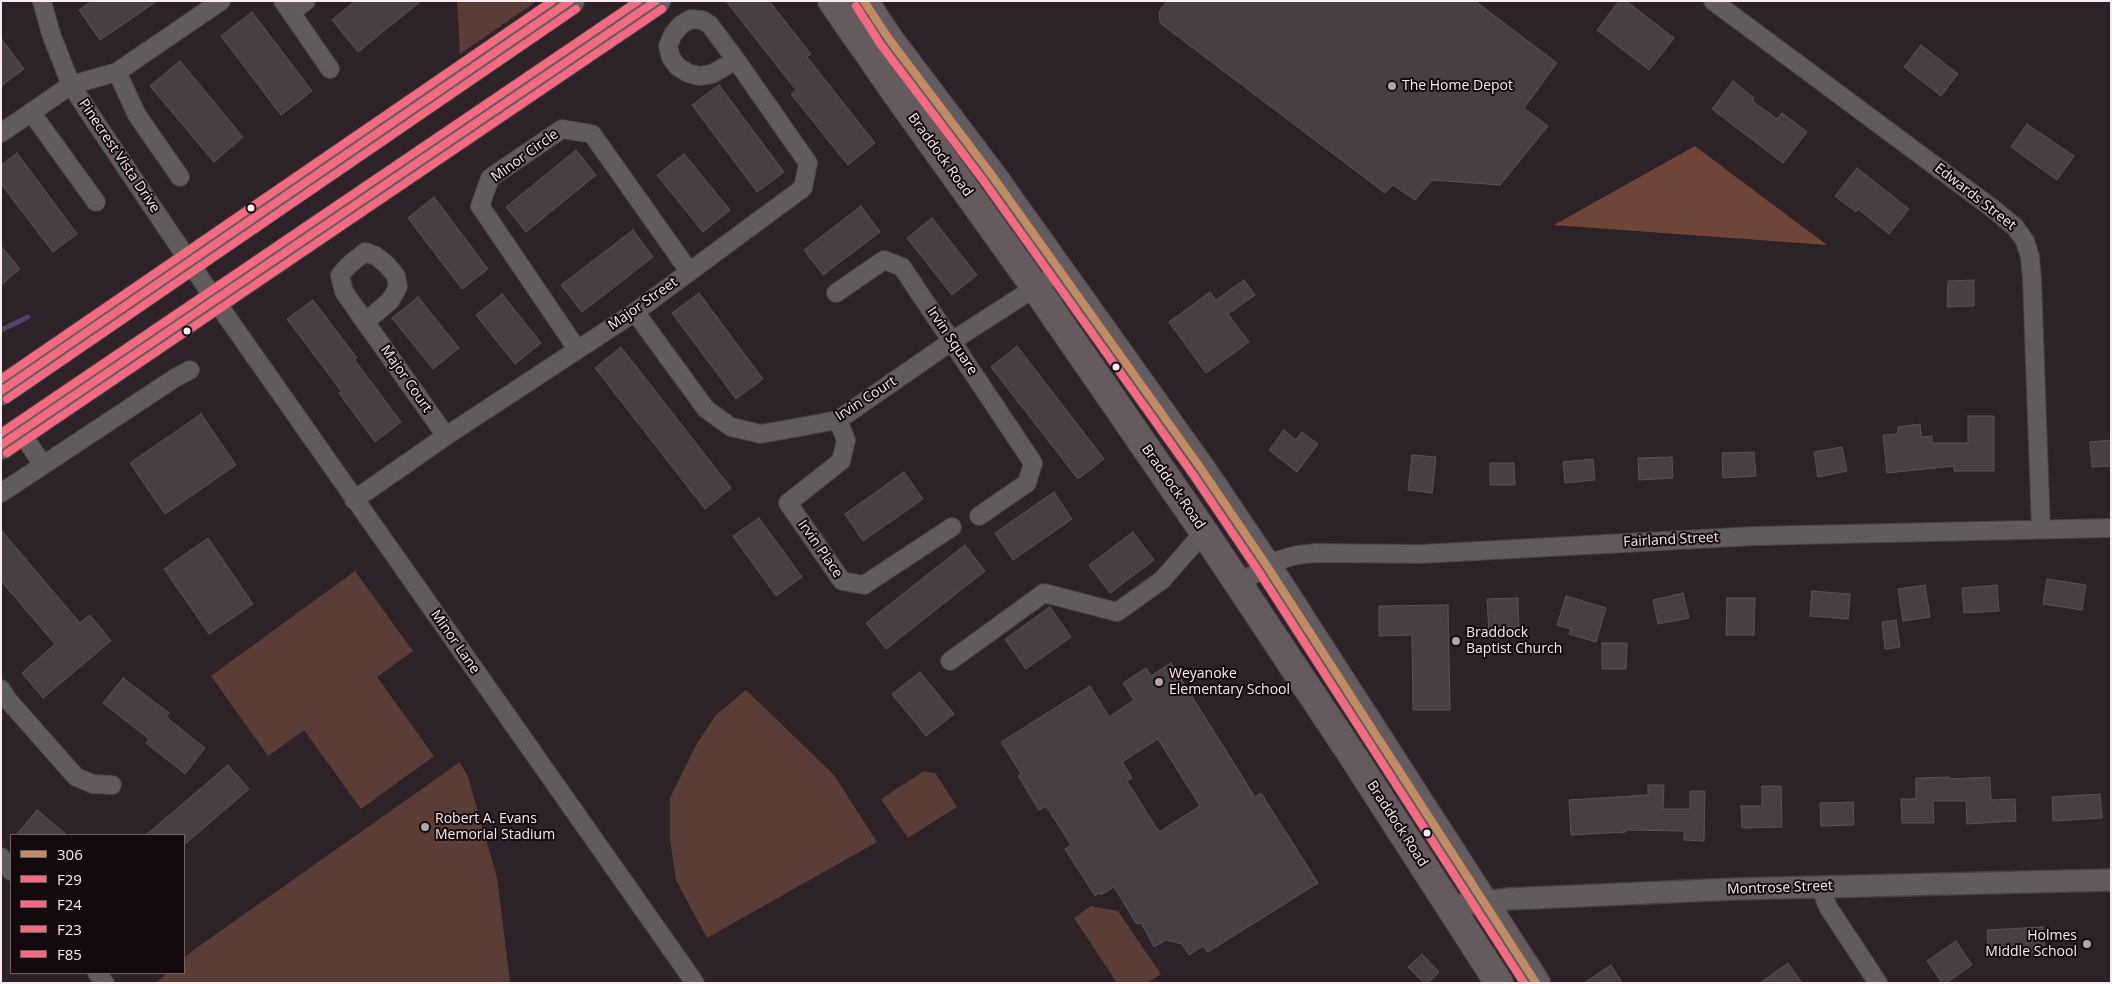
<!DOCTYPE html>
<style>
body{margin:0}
#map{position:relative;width:2112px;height:984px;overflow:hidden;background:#2d2227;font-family:"Open Sans",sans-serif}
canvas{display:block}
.frame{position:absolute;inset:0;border:2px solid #fcecf2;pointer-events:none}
.legend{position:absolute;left:10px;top:834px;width:175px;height:140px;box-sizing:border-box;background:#140a0e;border:1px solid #716469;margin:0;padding:6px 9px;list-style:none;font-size:15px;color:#fcecf2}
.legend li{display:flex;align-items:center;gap:10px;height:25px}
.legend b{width:25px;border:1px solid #716469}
</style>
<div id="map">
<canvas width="2112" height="984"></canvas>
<div class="frame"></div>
<ul class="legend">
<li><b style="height:6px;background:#c18c65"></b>306</li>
<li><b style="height:6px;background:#f46a80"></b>F29</li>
<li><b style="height:6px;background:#f46a80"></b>F24</li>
<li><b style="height:6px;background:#f46a80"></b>F23</li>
<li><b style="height:6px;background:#f46a80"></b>F85</li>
</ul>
</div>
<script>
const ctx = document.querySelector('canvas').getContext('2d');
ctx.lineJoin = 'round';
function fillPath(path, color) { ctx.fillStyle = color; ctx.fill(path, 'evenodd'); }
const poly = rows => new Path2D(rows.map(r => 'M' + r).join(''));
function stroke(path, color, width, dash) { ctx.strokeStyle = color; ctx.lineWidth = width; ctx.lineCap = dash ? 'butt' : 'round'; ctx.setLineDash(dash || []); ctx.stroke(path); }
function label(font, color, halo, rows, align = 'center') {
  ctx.font = font + ' "Open Sans",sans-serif'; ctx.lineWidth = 4; ctx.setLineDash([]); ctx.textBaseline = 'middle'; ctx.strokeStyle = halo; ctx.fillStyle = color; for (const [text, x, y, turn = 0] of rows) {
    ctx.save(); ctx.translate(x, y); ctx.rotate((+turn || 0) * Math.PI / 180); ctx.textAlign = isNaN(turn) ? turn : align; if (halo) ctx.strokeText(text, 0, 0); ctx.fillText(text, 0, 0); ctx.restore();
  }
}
fillPath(poly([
 [457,1,537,1,460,54],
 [355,571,413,651,377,677,434,756,361,809,304,730,268,756,211,676],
 [746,690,834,775,877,842,707,938,676,880,670,840,670,798,696,745,715,716],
 [460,762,468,777,497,877,510,983,156,983,167,973,184,973,184,958,195,949],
 [924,771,935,773,957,807,908,838,881,799],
 [1091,906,1118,911,1161,974,1147,983,1117,983,1074,918]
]), '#5a3d36');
fillPath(poly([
 [1695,146,1740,180,1827,245,1554,225]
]), '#6f453a');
stroke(poly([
 [1,330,28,317]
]), '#564267', 5);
const building = poly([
 [92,1,157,1,100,40,79,10,92,1],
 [355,1,421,1,358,52,332,20,355,1],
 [726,1,769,1,811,54,807,57,875,143,848,165,791,94,796,90,726,1],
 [1167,1,1475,1,1557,63,1524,108,1548,126,1500,185,1432,180,1415,200,1393,185,1385,193,1160,23,1159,12,1167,1],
 [1619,1,1626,1,1674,38,1649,70,1597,30,1619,1],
 [252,12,312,91,281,115,221,36,252,12],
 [1,38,24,69,1,86,1,38],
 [1921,45,1958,74,1941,96,1904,67,1921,45],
 [180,61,243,137,214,162,150,86,180,61],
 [1733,81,1754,98,1752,101,1777,119,1782,113,1807,132,1783,163,1712,109,1733,81],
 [719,85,784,172,757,192,692,105,719,85],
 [2027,124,2074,156,2057,180,2011,147,2027,124],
 [576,150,596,175,526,232,506,207,576,150],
 [17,153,77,234,53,252,1,184,1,165,17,153],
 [684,154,730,210,703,232,657,175,684,154],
 [1857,168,1909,209,1889,234,1858,209,1856,212,1835,196,1857,168],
 [434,197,488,269,462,289,408,218,434,197],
 [861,206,880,232,823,275,804,250,861,206],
 [932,218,977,275,952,295,907,238,932,218],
 [633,230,653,257,582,312,561,285,633,230],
 [1,246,20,269,1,285,1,246],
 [1244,280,1255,295,1228,314,1249,342,1206,373,1169,322,1210,292,1216,300,1244,280],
 [1974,280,1974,306,1947,307,1948,281,1974,280],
 [699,293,763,379,736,399,672,313,699,293],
 [502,294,541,343,515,364,476,315,502,294],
 [418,297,459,348,433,369,392,318,418,297],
 [313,300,357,358,354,359,401,422,375,442,339,393,342,392,287,319,313,300],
 [1017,346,1104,459,1078,479,991,367,1017,346],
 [621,347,731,488,705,509,595,368,621,347],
 [201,414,236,465,165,514,130,463,201,414],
 [1968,416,1994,416,1994,471,1954,471,1954,466,1887,473,1883,435,1898,434,1898,427,1920,424,1921,437,1932,436,1932,443,1968,443,1968,416],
 [1284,430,1296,440,1302,432,1318,444,1297,472,1269,450,1284,430],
 [2111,440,2111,466,2092,467,2090,442,2111,440],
 [1842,447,1847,471,1818,477,1814,452,1842,447],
 [1754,452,1756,476,1723,478,1722,453,1754,452],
 [1412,455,1436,457,1432,493,1408,490,1412,455],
 [1672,457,1673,478,1639,480,1638,458,1672,457],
 [1593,459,1595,480,1565,483,1563,462,1593,459],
 [1490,463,1514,463,1515,485,1490,485,1490,463],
 [904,472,923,499,863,541,845,514,904,472],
 [1054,492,1072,519,1013,560,995,533,1054,492],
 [759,518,802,577,776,596,733,536,759,518],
 [1,530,80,623,90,615,111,641,43,698,22,673,55,644,1,581,1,530],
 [1133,532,1154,560,1110,593,1089,565,1133,532],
 [208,538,253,604,209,634,164,569,208,538],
 [965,545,985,571,886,649,866,623,965,545],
 [2047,579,2086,585,2082,610,2043,604,2047,579],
 [1925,585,1930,617,1903,621,1898,589,1925,585],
 [1997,585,1999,611,1964,613,1962,588,1997,585],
 [1812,591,1850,594,1848,619,1810,616,1812,591],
 [1683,593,1689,618,1658,624,1653,600,1683,593],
 [1566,596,1606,608,1596,642,1569,634,1571,629,1557,625,1566,596],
 [1518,598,1519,633,1489,634,1487,599,1518,598],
 [1727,598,1755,598,1754,635,1726,635,1727,598],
 [1448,605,1450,710,1413,710,1412,635,1379,636,1379,606,1448,605],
 [1050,607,1071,637,1026,669,1005,639,1050,607],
 [1896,620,1900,647,1885,649,1882,622,1896,620],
 [1602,643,1627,643,1626,669,1602,669,1602,643],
 [1171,663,1255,797,1261,793,1318,883,1208,952,1203,946,1189,955,1182,944,1166,940,1154,947,1142,924,1136,923,1114,887,1101,895,1100,893,1095,896,1065,849,1071,845,1046,806,1039,810,1018,776,1021,774,1001,742,1090,686,1109,717,1134,700,1123,683,1146,668,1151,676,1171,663],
 [1158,739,1200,806,1159,832,1127,781,1132,778,1122,762,1158,739],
 [920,672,954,714,926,736,892,694,920,672],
 [123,678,169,713,166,717,205,748,185,774,146,743,149,739,103,703,123,678],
 [228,765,249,789,184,845,184,835,146,835,228,765],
 [1949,777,1949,779,1990,777,1991,800,2015,799,2016,821,1967,824,1966,801,1933,801,1934,823,1902,823,1901,799,1916,799,1916,778,1949,777],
 [1648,785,1664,785,1663,809,1690,809,1690,791,1705,791,1704,841,1684,840,1684,831,1626,830,1626,832,1571,835,1569,800,1648,795,1648,785],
 [1762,786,1781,786,1782,827,1742,828,1741,806,1762,806,1762,786],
 [2100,794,2102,818,2053,821,2052,797,2100,794],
 [1853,802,1854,825,1821,826,1820,803,1853,802],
 [37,810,67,835,16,835,37,810],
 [2043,927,2045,955,1989,958,1987,930,2043,927],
 [1956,941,1972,965,1946,983,1942,983,1927,961,1956,941],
 [1422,954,1439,972,1428,983,1424,983,1408,967,1422,954],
 [1788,963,1802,983,1760,983,1788,963],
 [1611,965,1622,983,1584,983,1611,965]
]);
fillPath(building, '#483f44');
stroke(building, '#5b5157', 1);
const minor = poly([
 [42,1,51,34,71,85,92,117,215,300,695,983],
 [283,1,330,69],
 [1713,1,1992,208,2015,227,2025,241,2030,257,2032,279,2041,530],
 [291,12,306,1],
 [117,72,137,115,180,177],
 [31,112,96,202],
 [1,133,71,85,117,72,221,1],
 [836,293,884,260,902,267,1033,463,1027,483,979,516],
 [635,312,706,409,731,427,761,434,838,420,952,341,1061,271],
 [366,321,390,301,398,287,396,276,386,264,376,256,365,252,350,264,340,275,344,292,446,436],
 [577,349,480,206,490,178,562,129,592,134,689,271],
 [838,420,846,440,841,461,788,503,842,581,864,585,952,527],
 [21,432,43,465],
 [1,493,175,378,190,370],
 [354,500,446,436,635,312,803,188,808,163,736,60,710,25,702,20,691,19,682,24,673,34,668,46,671,58,678,67,688,73,699,76,712,74,736,60],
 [1238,584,1276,561,1297,555,1316,553,1421,554,1755,536,2111,528],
 [950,661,1044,593,1117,612,1162,580,1204,532],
 [1,689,8,700,76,777,93,784,112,785],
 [1,857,11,871],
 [1820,886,1828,907,1878,983],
 [97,973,105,983]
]);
const tertiary = poly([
 [1450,906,1509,899,1735,889,2111,880]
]);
const primary = poly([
 [832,1,896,93,1035,287,1204,532,1354,758,1499,983],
 [864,1,889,39,991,174,1202,470,1267,566,1536,983],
 [1,391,570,1],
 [1,445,656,1]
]);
stroke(minor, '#493f43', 20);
stroke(tertiary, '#493f43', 24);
stroke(primary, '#493f43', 30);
stroke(minor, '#605b5c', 18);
stroke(tertiary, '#605b5c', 21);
stroke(primary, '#635b5d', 28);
stroke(poly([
 [864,1,889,39,991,174,1202,470,1267,566,1536,983]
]), '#c18c65', 8);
stroke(poly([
 [856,6,881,45,983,180,1194,476,1259,572,1524,983]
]), '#f46a80', 8);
stroke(poly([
 [1,391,570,1],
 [1,445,656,1]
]), '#f46a80', 8);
stroke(poly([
 [7,399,576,9],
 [7,453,662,9]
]), '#f46a80', 8);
stroke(poly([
 [1,379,552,1],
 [1,433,638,1]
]), '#f46a80', 8);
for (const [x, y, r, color] of [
 [1392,86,5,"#b4a5ab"],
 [251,208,4.5,"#fcecf2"],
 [187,331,4.5,"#fcecf2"],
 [1116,367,4.5,"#fcecf2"],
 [1456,641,5,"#b4a5ab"],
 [1159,682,5,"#b4a5ab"],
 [425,827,5,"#b4a5ab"],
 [1427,833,4.5,"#fcecf2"],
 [2087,944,5,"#b4a5ab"]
]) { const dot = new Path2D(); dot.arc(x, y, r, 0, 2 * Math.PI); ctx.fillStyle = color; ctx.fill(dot); stroke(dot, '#140a0e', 2); }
label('14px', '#fcecf2', '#140a0e', [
 ["The Home Depot",1402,86],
 ["Braddock",1466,633],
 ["Baptist Church",1466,649],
 ["Weyanoke",1169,674],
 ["Elementary School",1169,690],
 ["Robert A. Evans",435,819],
 ["Memorial Stadium",435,835],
 ["Holmes",2077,936,"right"],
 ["Middle School",2077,952,"right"]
], 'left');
label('14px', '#fcecf2', '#140a0e', [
 ["Braddock Road",940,155,54],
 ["Pinecrest Vista Drive",119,156,56],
 ["Minor Circle",525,156,-36],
 ["Edwards Street",1975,197,38],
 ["Major Street",643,304,-35],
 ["Irvin Square",952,341,56],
 ["Major Court",406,379,55],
 ["Irvin Court",866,399,-33],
 ["Braddock Road",1173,487,55],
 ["Fairland Street",1671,540,-3],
 ["Irvin Place",820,549,55],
 ["Minor Lane",455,642,55],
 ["Braddock Road",1397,824,57],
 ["Montrose Street",1780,888,-2]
]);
</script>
